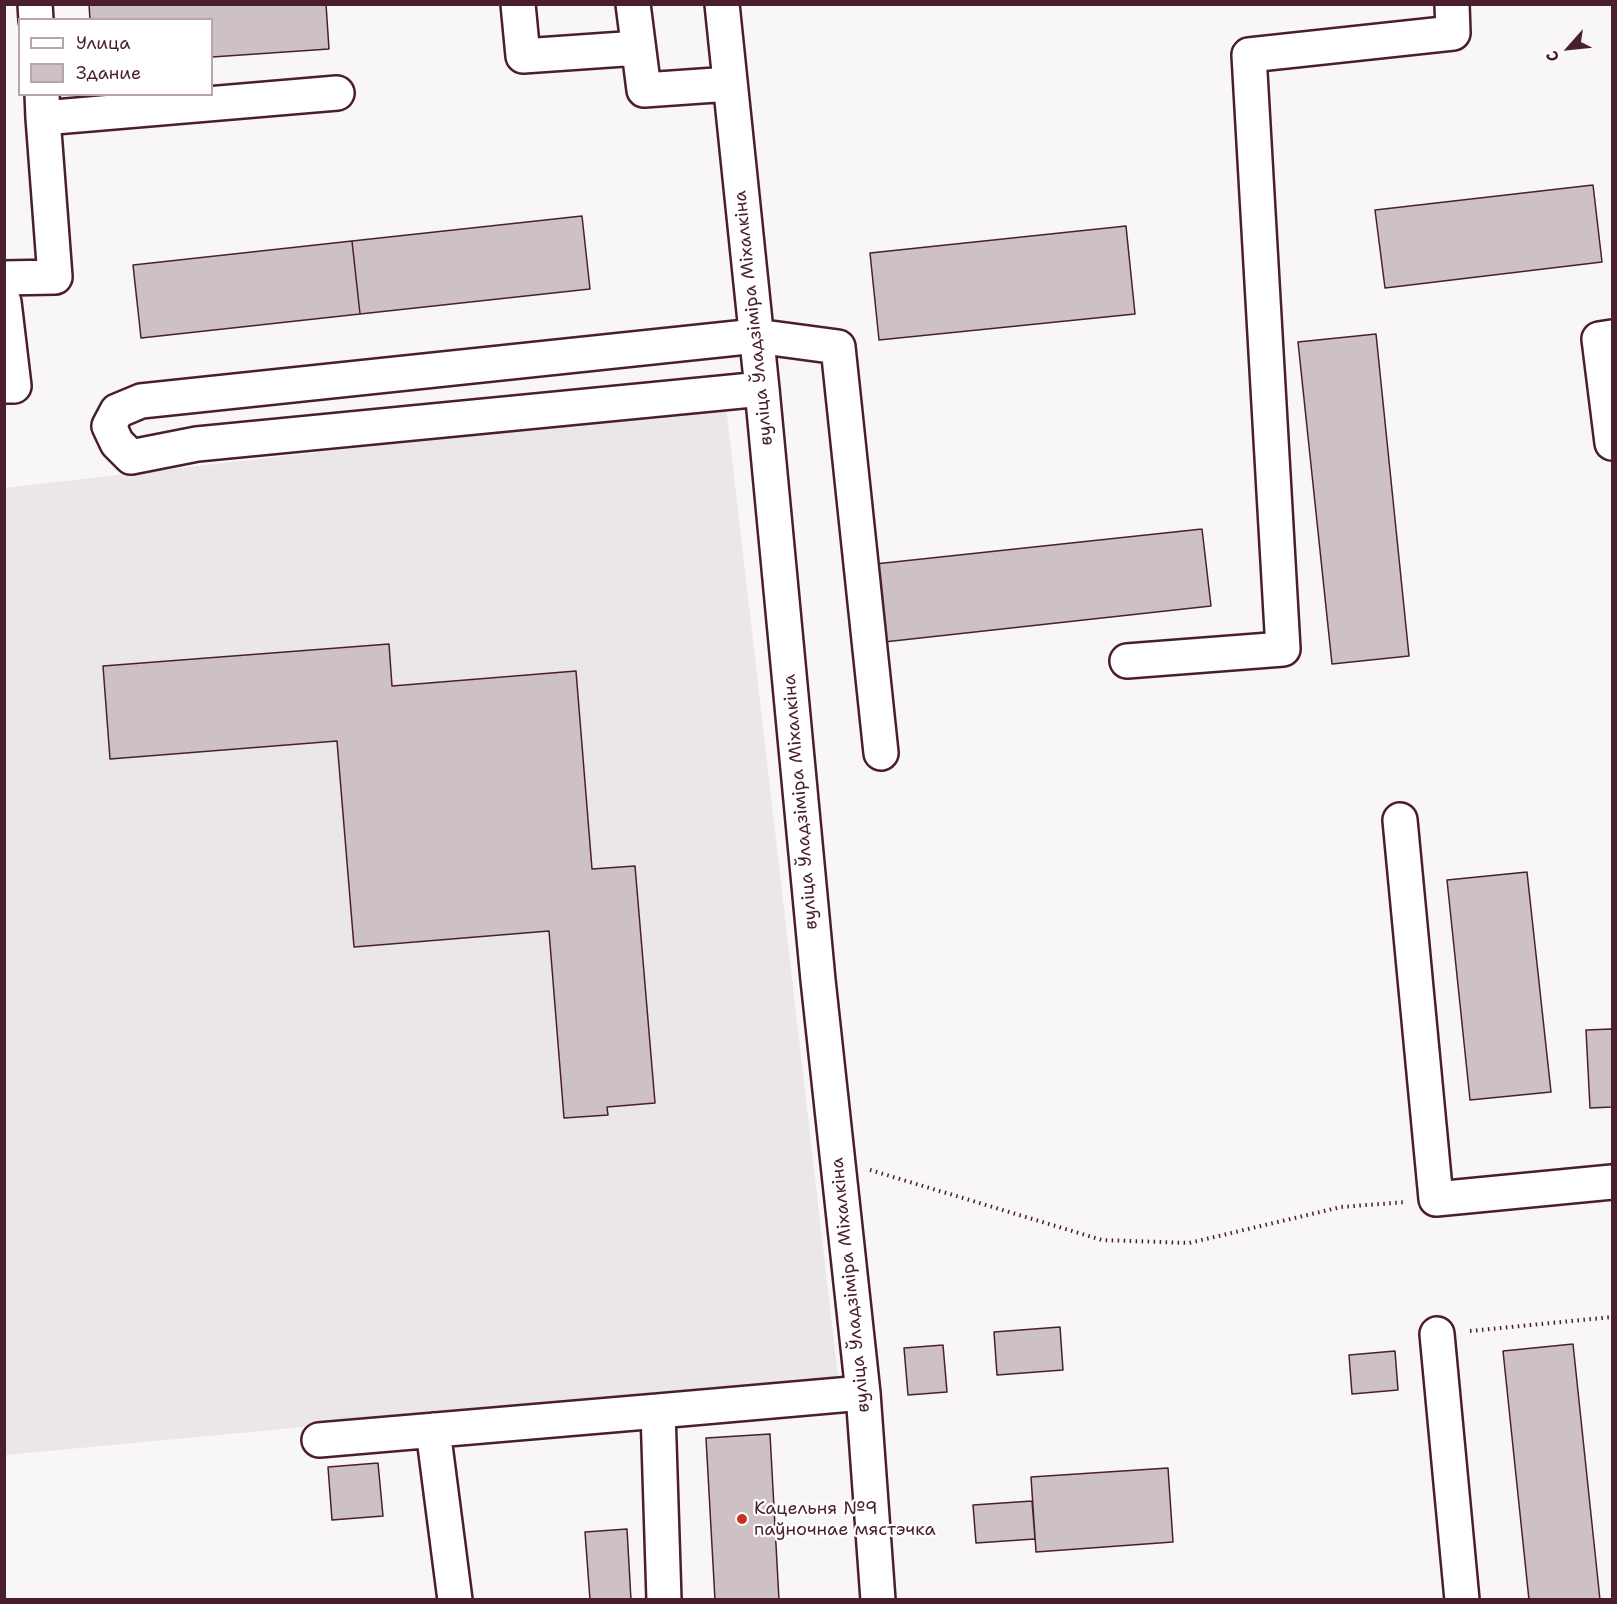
<!DOCTYPE html>
<meta charset="utf-8">
<style>
body{margin:0}
#map{position:relative;width:1617px;height:1604px;overflow:hidden;background:#f8f6f7;font-family:"Shantell Sans",sans-serif}
canvas{display:block}
.frame{position:absolute;inset:0;border:6px solid #4a1f2b;pointer-events:none}
.legend{position:absolute;left:18px;top:18px;width:195px;height:78px;box-sizing:border-box;background:#fff;border:2px solid #b7a5aa;margin:0;padding:8px 10px;list-style:none;font-size:18px;color:#4a1f2b}
.legend li{display:flex;align-items:center;gap:12px;height:30px}
.legend b{width:30px;border:2px solid #b7a5aa}
.north{position:absolute;left:1539px;top:18px;width:60px;height:60px;-webkit-text-stroke:4px #fff;paint-order:stroke;rotate:243deg;font-size:16px;font-weight:700;line-height:24px;text-align:center;color:#4a1f2b}
.north::after{content:'';display:block;margin:auto;width:21px;height:27px;background:#4a1f2b;clip-path:polygon(50% 0,100% 100%,50% 72%,0 100%)}
</style>
<div id="map">
<canvas width="1617" height="1604"></canvas>
<div class="frame"></div>
<ul class="legend">
<li><b style="height:8px;background:#fff"></b>Улица</li>
<li><b style="height:16px;background:#cdc1c4"></b>Здание</li>
</ul>
<div class="north">С</div>
</div>
<script>
const ctx = document.querySelector('canvas').getContext('2d');
ctx.lineJoin = 'round';
function fillPath(path, color) { ctx.fillStyle = color; ctx.fill(path, 'evenodd'); }
const poly = rows => new Path2D(rows.map(r => 'M' + r).join(''));
function stroke(path, color, width, dash) { ctx.strokeStyle = color; ctx.lineWidth = width; ctx.lineCap = dash ? 'butt' : 'round'; ctx.setLineDash(dash || []); ctx.stroke(path); }
function label(font, color, halo, rows, align = 'center') {
  ctx.font = font + ' "Shantell Sans",sans-serif'; ctx.lineWidth = 4.5; ctx.setLineDash([]); ctx.textBaseline = 'middle'; ctx.strokeStyle = halo; ctx.fillStyle = color; for (const [text, x, y, turn = 0] of rows) {
    ctx.save(); ctx.translate(x, y); ctx.rotate((+turn || 0) * Math.PI / 180); ctx.textAlign = isNaN(turn) ? turn : align; if (halo) ctx.strokeText(text, 0, 0); ctx.fillText(text, 0, 0); ctx.restore();
  }
}
fillPath(poly([
 [726,406,838,1377,5,1455,4,488]
]), '#ebe6e8');
const building = poly([
 [89,4,326,4,329,49,212,57,212,20,90,20,89,4],
 [1593,185,1602,262,1385,288,1375,210,1593,185],
 [582,216,590,289,360,314,352,241,582,216],
 [1126,226,1135,314,879,340,870,253,1126,226],
 [352,241,360,314,141,338,133,265,352,241],
 [1376,334,1409,656,1332,664,1298,342,1376,334],
 [1202,529,1211,606,884,642,875,564,1202,529],
 [389,644,392,686,576,671,592,869,635,866,655,1103,607,1107,608,1115,564,1118,549,931,354,947,337,741,110,759,103,666,389,644],
 [1527,872,1551,1092,1470,1100,1447,880,1527,872],
 [1612,1029,1612,1107,1590,1108,1586,1030,1612,1029],
 [1060,1327,1063,1370,997,1375,994,1332,1060,1327],
 [1573,1344,1600,1600,1529,1600,1503,1351,1573,1344],
 [943,1345,947,1392,908,1395,904,1348,943,1345],
 [1395,1351,1398,1390,1352,1394,1349,1355,1395,1351],
 [770,1434,779,1600,715,1600,706,1438,770,1434],
 [378,1463,383,1516,332,1520,328,1467,378,1463],
 [1168,1468,1173,1542,1036,1552,1031,1477,1168,1468],
 [1032,1501,1035,1539,976,1543,973,1505,1032,1501],
 [627,1529,631,1600,590,1600,585,1532,627,1529]
]);
fillPath(building, '#cdc1c4');
stroke(building, '#4a1f2b', 1.5);
const minor = poly([
 [35,4,36,20],
 [518,4,523,56,638,48],
 [633,4,644,90,730,84],
 [722,4,762,389,818,980,863,1393,878,1600],
 [42,94,43,118,337,93],
 [4,278,55,277,43,118],
 [4,302,14,386,4,386],
 [1612,337,1599,339,1612,443],
 [762,389,197,444,131,457,117,443,109,426,117,411,141,401,756,336,838,347,881,753],
 [1127,661,1283,649,1249,55,1453,33,1452,4],
 [1400,820,1436,1199,1612,1182],
 [1437,1334,1462,1600],
 [433,1430,455,1600],
 [319,1440,658,1411],
 [664,1600,658,1411,863,1393]
]);
stroke(minor, '#4a1f2b', 38);
stroke(poly([
 [870,1170,1102,1240,1189,1243,1341,1207,1406,1202],
 [1470,1331,1612,1317]
]), '#4a1f2b', 4, [1.5, 4.5]);
stroke(minor, '#fff', 33);
for (const [x, y, r, color] of [
 [742,1519,6,"#c8321e"]
]) { const dot = new Path2D(); dot.arc(x, y, r, 0, 2 * Math.PI); ctx.fillStyle = color; ctx.fill(dot); stroke(dot, '#fff', 2); }
label('18px', '#4a1f2b', '#fff', [
 ["вуліца Ўладзіміра Міхалкіна",754,318,-96],
 ["вуліца Ўладзіміра Міхалкіна",801,802,-95],
 ["вуліца Ўладзіміра Міхалкіна",851,1285,-96]
]);
label('18px', '#4a1f2b', '#fff', [
 ["Кацельня №9",754,1509],
 ["паўночнае мястэчка",754,1530]
], 'left');
</script>
